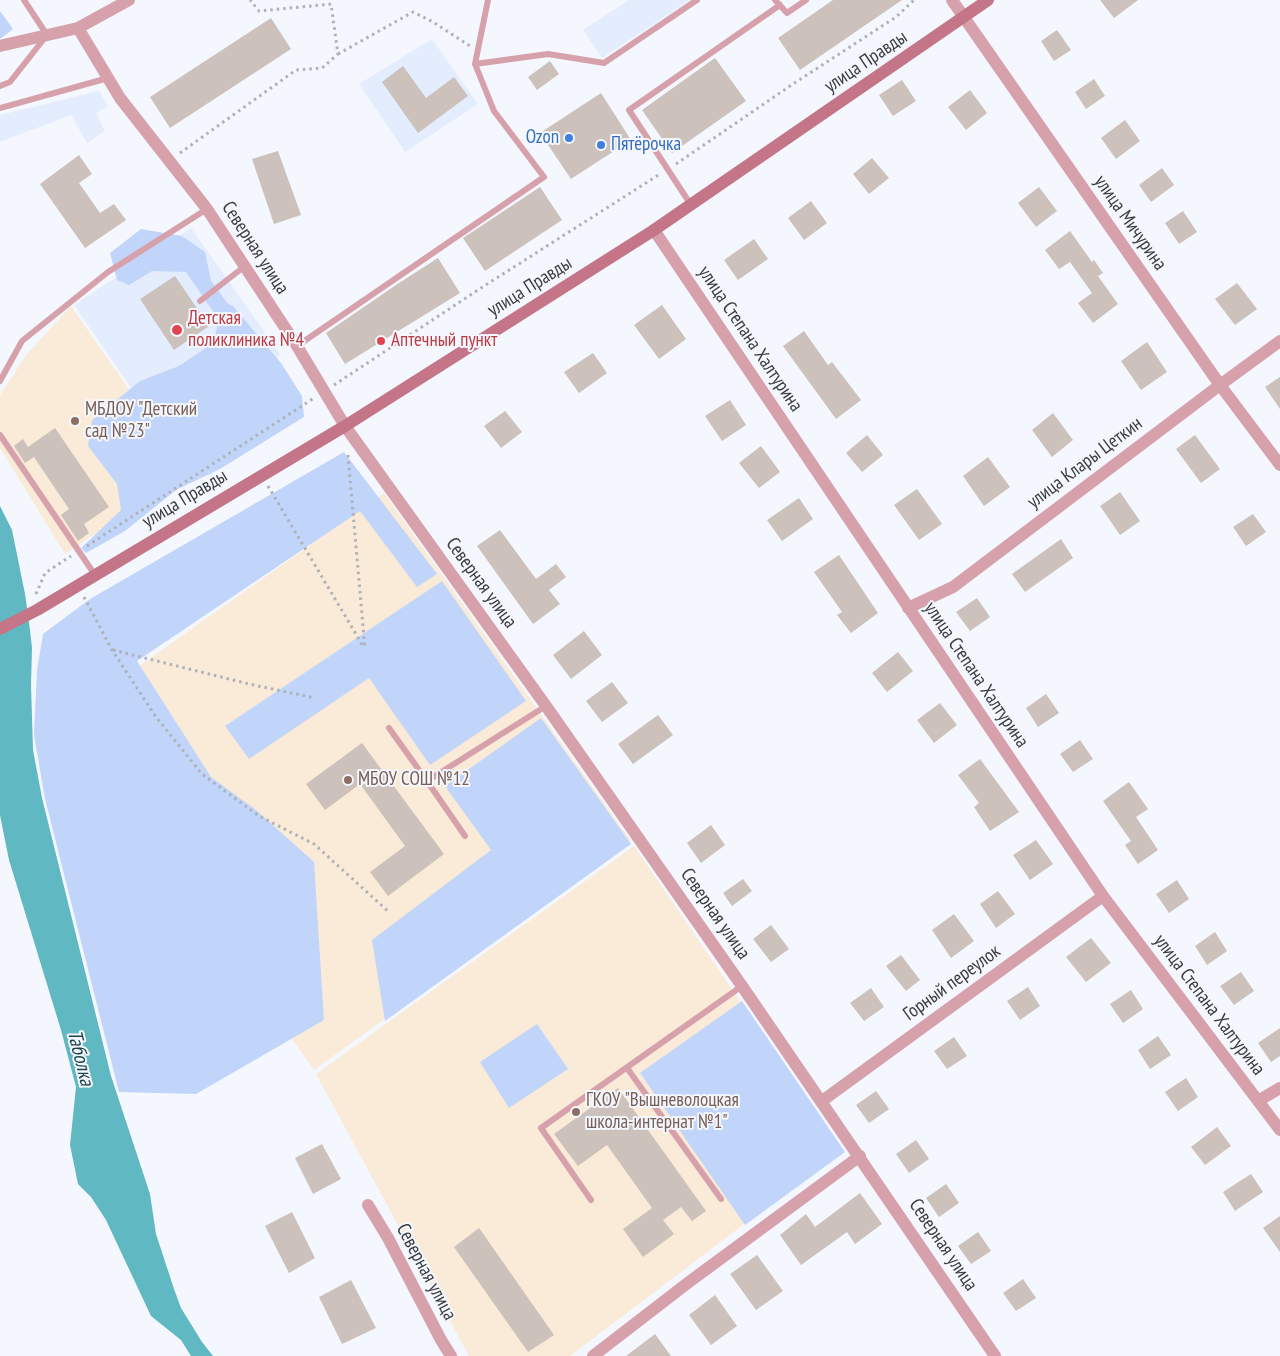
<!DOCTYPE html>
<meta charset="utf-8">
<style>
body{margin:0}
canvas{display:block;background:#f4f7fd}
</style>
<canvas width="1280" height="1356"></canvas>
<script>
const ctx = document.querySelector('canvas').getContext('2d');
ctx.lineJoin = 'round';
function fillPath(path, color) { ctx.fillStyle = color; ctx.fill(path, 'evenodd'); }
const poly = rows => new Path2D(rows.map(r => 'M' + r).join(''));
function stroke(path, color, width, dash) { ctx.strokeStyle = color; ctx.lineWidth = width; ctx.lineCap = dash ? 'butt' : 'round'; ctx.setLineDash(dash || []); ctx.stroke(path); }
function label(font, color, halo, rows, align = 'center') {
  ctx.font = font + ' "PT Sans Narrow",sans-serif'; ctx.lineWidth = 4; ctx.setLineDash([]); ctx.textBaseline = 'middle'; ctx.strokeStyle = halo; ctx.fillStyle = color; for (const [text, x, y, turn = 0] of rows) {
    ctx.save(); ctx.translate(x, y); ctx.rotate((+turn || 0) * Math.PI / 180); ctx.textAlign = isNaN(turn) ? turn : align; if (halo) ctx.strokeText(text, 0, 0); ctx.fillText(text, 0, 0); ctx.restore();
  }
}
fillPath(poly([
 [629,0,690,0,602,58,583,30],
 [432,39,478,104,405,152,359,84],
 [99,91,108,106,96,113,105,131,87,143,71,115,0,142,0,115],
 [191,228,281,355,164,436,74,305]
]), '#e4edfe');
fillPath(poly([
 [71,306,187,473,65,554,0,448,0,395,27,354],
 [384,493,631,841,314,1070,64,719],
 [634,846,842,1150,570,1356,469,1356,316,1074]
]), '#faebd8');
fillPath(poly([
 [0,11,13,29,0,39],
 [141,229,182,236,205,252,211,281,228,304,233,306,281,363,302,396,304,417,220,469,176,490,125,531,86,553,81,548,121,510,117,484,88,446,92,420,140,381,179,366,213,343,219,320,186,272,152,271,129,285,117,280,110,253],
 [344,452,437,574,417,587,360,511,137,661,211,777,256,810,314,862,324,1020,196,1094,119,1092,45,799,34,735,37,670,43,634,90,599],
 [442,581,526,701,430,765,369,678,249,759,225,726],
 [541,718,631,844,385,1021,372,940,491,850,445,786],
 [742,1001,845,1152,745,1225,640,1073],
 [537,1024,568,1069,509,1108,480,1062]
]), '#c1d5fb');
fillPath(poly([
 [0,506,12,530,25,594,30,630,32,648,31,685,33,750,42,798,111,1076,150,1194,156,1234,174,1289,181,1308,202,1342,213,1356,191,1356,181,1340,151,1316,106,1220,91,1197,78,1184,70,1145,76,1087,61,1030,9,860,0,815]
]), '#60b8c2');
fillPath(poly([
 [833,0,902,0,800,70,778,38],
 [1100,0,1138,0,1114,18],
 [271,18,291,49,170,128,150,97],
 [1057,30,1071,50,1054,61,1041,41],
 [715,58,746,101,672,153,642,110],
 [550,61,559,74,537,90,528,77],
 [403,66,426,98,454,77,468,96,418,133,382,82],
 [1094,79,1105,96,1086,109,1075,92],
 [902,80,916,101,893,116,879,95],
 [970,90,987,113,966,130,948,107],
 [601,93,631,140,571,179,540,133],
 [1125,120,1140,141,1116,159,1101,138],
 [278,151,301,215,274,224,252,159],
 [79,155,92,174,79,183,100,213,114,204,126,220,85,248,40,184],
 [872,158,889,178,869,194,853,174],
 [1162,168,1174,185,1151,202,1139,185],
 [540,187,562,220,485,271,463,238],
 [1039,187,1057,211,1036,227,1018,203],
 [811,201,827,223,804,240,788,218],
 [1183,211,1197,232,1179,244,1165,223],
 [1070,231,1092,262,1094,260,1103,273,1098,276,1118,304,1093,323,1078,303,1092,293,1070,262,1059,269,1045,250],
 [754,239,768,259,738,280,724,260],
 [438,258,460,293,345,364,326,333,396,285],
 [175,276,209,326,174,350,140,299],
 [1237,283,1257,309,1235,325,1215,299],
 [662,305,686,339,659,359,634,325],
 [804,331,828,365,832,362,861,400,836,419,783,346],
 [1147,342,1167,372,1141,390,1121,361],
 [593,353,607,373,579,393,564,372],
 [1280,377,1280,409,1265,387],
 [730,400,746,425,722,441,705,416],
 [505,411,522,432,501,448,484,426],
 [1053,413,1073,440,1052,457,1032,430],
 [55,428,109,507,84,524,89,533,78,541,61,515,69,509,34,457,25,463,14,446,23,439,28,447],
 [867,435,883,455,862,472,846,453],
 [1195,435,1220,469,1201,483,1176,449],
 [761,446,780,472,759,488,739,463],
 [988,457,1010,487,984,506,963,476],
 [917,489,942,524,919,540,894,505],
 [1120,492,1140,521,1120,535,1100,506],
 [799,498,813,519,782,541,767,520],
 [1253,514,1266,532,1246,546,1233,527],
 [500,530,536,579,556,564,566,577,549,590,560,604,533,624,477,546],
 [1061,539,1073,558,1025,592,1012,574],
 [839,555,878,613,851,633,837,615,842,612,814,572],
 [977,598,990,617,970,631,956,612],
 [584,631,602,655,571,679,553,655],
 [898,652,913,671,887,692,872,673],
 [612,682,628,703,602,722,586,701],
 [1046,694,1059,713,1038,727,1026,708],
 [940,703,957,725,934,743,917,720],
 [658,715,673,735,633,764,618,744],
 [1080,740,1093,759,1073,772,1060,754],
 [362,743,444,854,388,896,370,872,405,846,360,784,325,810,306,784],
 [980,759,1019,812,990,831,974,807,979,803,958,775],
 [1129,782,1148,809,1136,817,1158,850,1138,864,1125,845,1131,841,1103,801],
 [711,825,725,845,701,863,687,843],
 [1036,840,1053,864,1030,880,1013,855],
 [743,879,752,891,732,906,723,893],
 [1177,880,1189,899,1169,913,1156,894],
 [998,891,1015,914,996,928,980,904],
 [954,914,974,941,951,958,932,930],
 [771,925,789,949,771,962,753,939],
 [1215,932,1227,951,1207,965,1195,946],
 [1091,938,1111,963,1086,982,1066,957],
 [901,955,920,980,906,991,886,966],
 [1241,972,1254,991,1234,1005,1220,986],
 [1028,987,1040,1006,1020,1020,1007,1001],
 [871,988,884,1007,864,1021,850,1003],
 [1131,990,1143,1009,1123,1023,1110,1004],
 [1280,1028,1280,1056,1271,1062,1258,1043],
 [1158,1036,1171,1055,1150,1069,1138,1050],
 [954,1037,967,1056,947,1069,934,1051],
 [1186,1078,1198,1097,1178,1111,1165,1092],
 [618,1088,706,1211,692,1221,681,1207,663,1220,674,1234,643,1257,623,1229,652,1208,607,1145,578,1166,554,1134],
 [876,1091,889,1109,869,1123,856,1105],
 [1217,1127,1231,1146,1205,1165,1191,1147],
 [916,1140,929,1159,909,1173,896,1154],
 [322,1144,341,1179,313,1194,295,1158],
 [1251,1174,1263,1192,1235,1211,1223,1192],
 [946,1184,959,1203,939,1217,926,1198],
 [860,1193,882,1224,855,1244,847,1232,801,1265,780,1235,806,1214,815,1227],
 [292,1212,315,1258,289,1273,265,1226],
 [1280,1216,1280,1252,1263,1228],
 [479,1228,554,1335,528,1352,454,1247],
 [978,1232,991,1251,971,1264,958,1246],
 [757,1255,783,1291,756,1310,730,1274],
 [1023,1279,1036,1298,1016,1311,1003,1293],
 [351,1280,376,1328,342,1344,319,1297],
 [715,1295,737,1326,711,1345,689,1315],
 [655,1334,671,1356,626,1356]
]), '#ccc1bb');
stroke(poly([
 [338,54,413,12,433,22,470,46],
 [180,153,296,70,322,68,338,54,331,4,259,11,250,0],
 [676,164,793,84,896,17,914,0],
 [334,385,481,288,660,174],
 [348,455,365,649],
 [268,486,363,646],
 [87,546,314,398],
 [36,594,45,573,71,556],
 [84,597,112,650,156,717,202,774,259,816,314,844,390,913],
 [113,650,249,684,315,698]
]), '#aeb1b6', 3, [2.5, 4]);
stroke(poly([
 [775,0,787,13,806,0],
 [475,64,548,54,604,63,697,0],
 [0,86,10,82,47,35,24,0],
 [0,108,108,78],
 [691,205,629,110,780,5],
 [200,301,245,266],
 [297,346,544,177,494,111,475,64,488,0],
 [0,381,22,341,108,272,207,209],
 [0,435,95,575],
 [389,728,427,781,546,706],
 [427,781,465,836],
 [627,1068,721,1199],
 [591,1200,541,1128,742,986]
]), '#d7a1ac', 6);
stroke(poly([
 [952,0,1220,385,1280,465],
 [78,28,120,98,207,209,297,346,345,426,546,706,742,986,995,1356],
 [0,46,78,28,129,0],
 [654,230,1103,896,1280,1130],
 [908,608,953,587,1220,385,1280,341],
 [822,1101,1103,896],
 [1258,1101,1280,1088],
 [368,1205,388,1238,441,1340,451,1356],
 [593,1356,689,1282,860,1156]
]), '#d7a1ac', 12);
stroke(poly([
 [0,629,37,610,345,426,654,230,988,0]
]), '#c47688', 12);
for (const [x, y, r, color] of [
 [569,138,5,"#3f7fe0"],
 [601,145,5,"#3f7fe0"],
 [177,330,6,"#e0444e"],
 [381,341,5,"#e0444e"],
 [75,421,5,"#8d6e63"],
 [348,780,5,"#8d6e63"],
 [576,1112,5,"#8d6e63"]
]) { const dot = new Path2D(); dot.arc(x, y, r, 0, 2 * Math.PI); ctx.fillStyle = color; ctx.fill(dot); stroke(dot, '#f4f7fd', 2); }
label('19px', '#393b3f', '#f4f7fd', [
 ["улица Правды",866,62,-34],
 ["улица Мичурина",1130,223,55],
 ["Северная улица",255,248,57],
 ["улица Правды",530,287,-32],
 ["улица Степана Халтурина",750,339,56],
 ["улица Клары Цеткин",1085,463,-37],
 ["улица Правды",185,499,-31],
 ["Северная улица",481,583,54],
 ["улица Степана Халтурина",976,675,56],
 ["Северная улица",715,914,55],
 ["Горный переулок",952,983,-36],
 ["улица Степана Халтурина",1209,1005,53],
 ["Северная улица",943,1245,56],
 ["Северная улица",426,1272,62]
]);
label('19px', '#366cbe', '#f4f7fd', [
 ["Ozon",559,138],
 ["Пятёрочка",611,145,"left"]
], 'right');
label('19px', '#be3a42', '#f4f7fd', [
 ["Детская",188,319],
 ["поликлиника №4",188,341],
 ["Аптечный пункт",391,341]
], 'left');
label('19px', '#785e54', '#f4f7fd', [
 ["МБДОУ \"Детский",85,410],
 ["сад №23\"",85,432],
 ["МБОУ СОШ №12",358,780],
 ["ГКОУ \"Вышневолоцкая",586,1101],
 ["школа-интернат №1\"",586,1123]
], 'left');
label('italic 20px', '#1a4448', '#f4f7fd', [
 ["Таболка",80,1058,76]
]);
</script>
